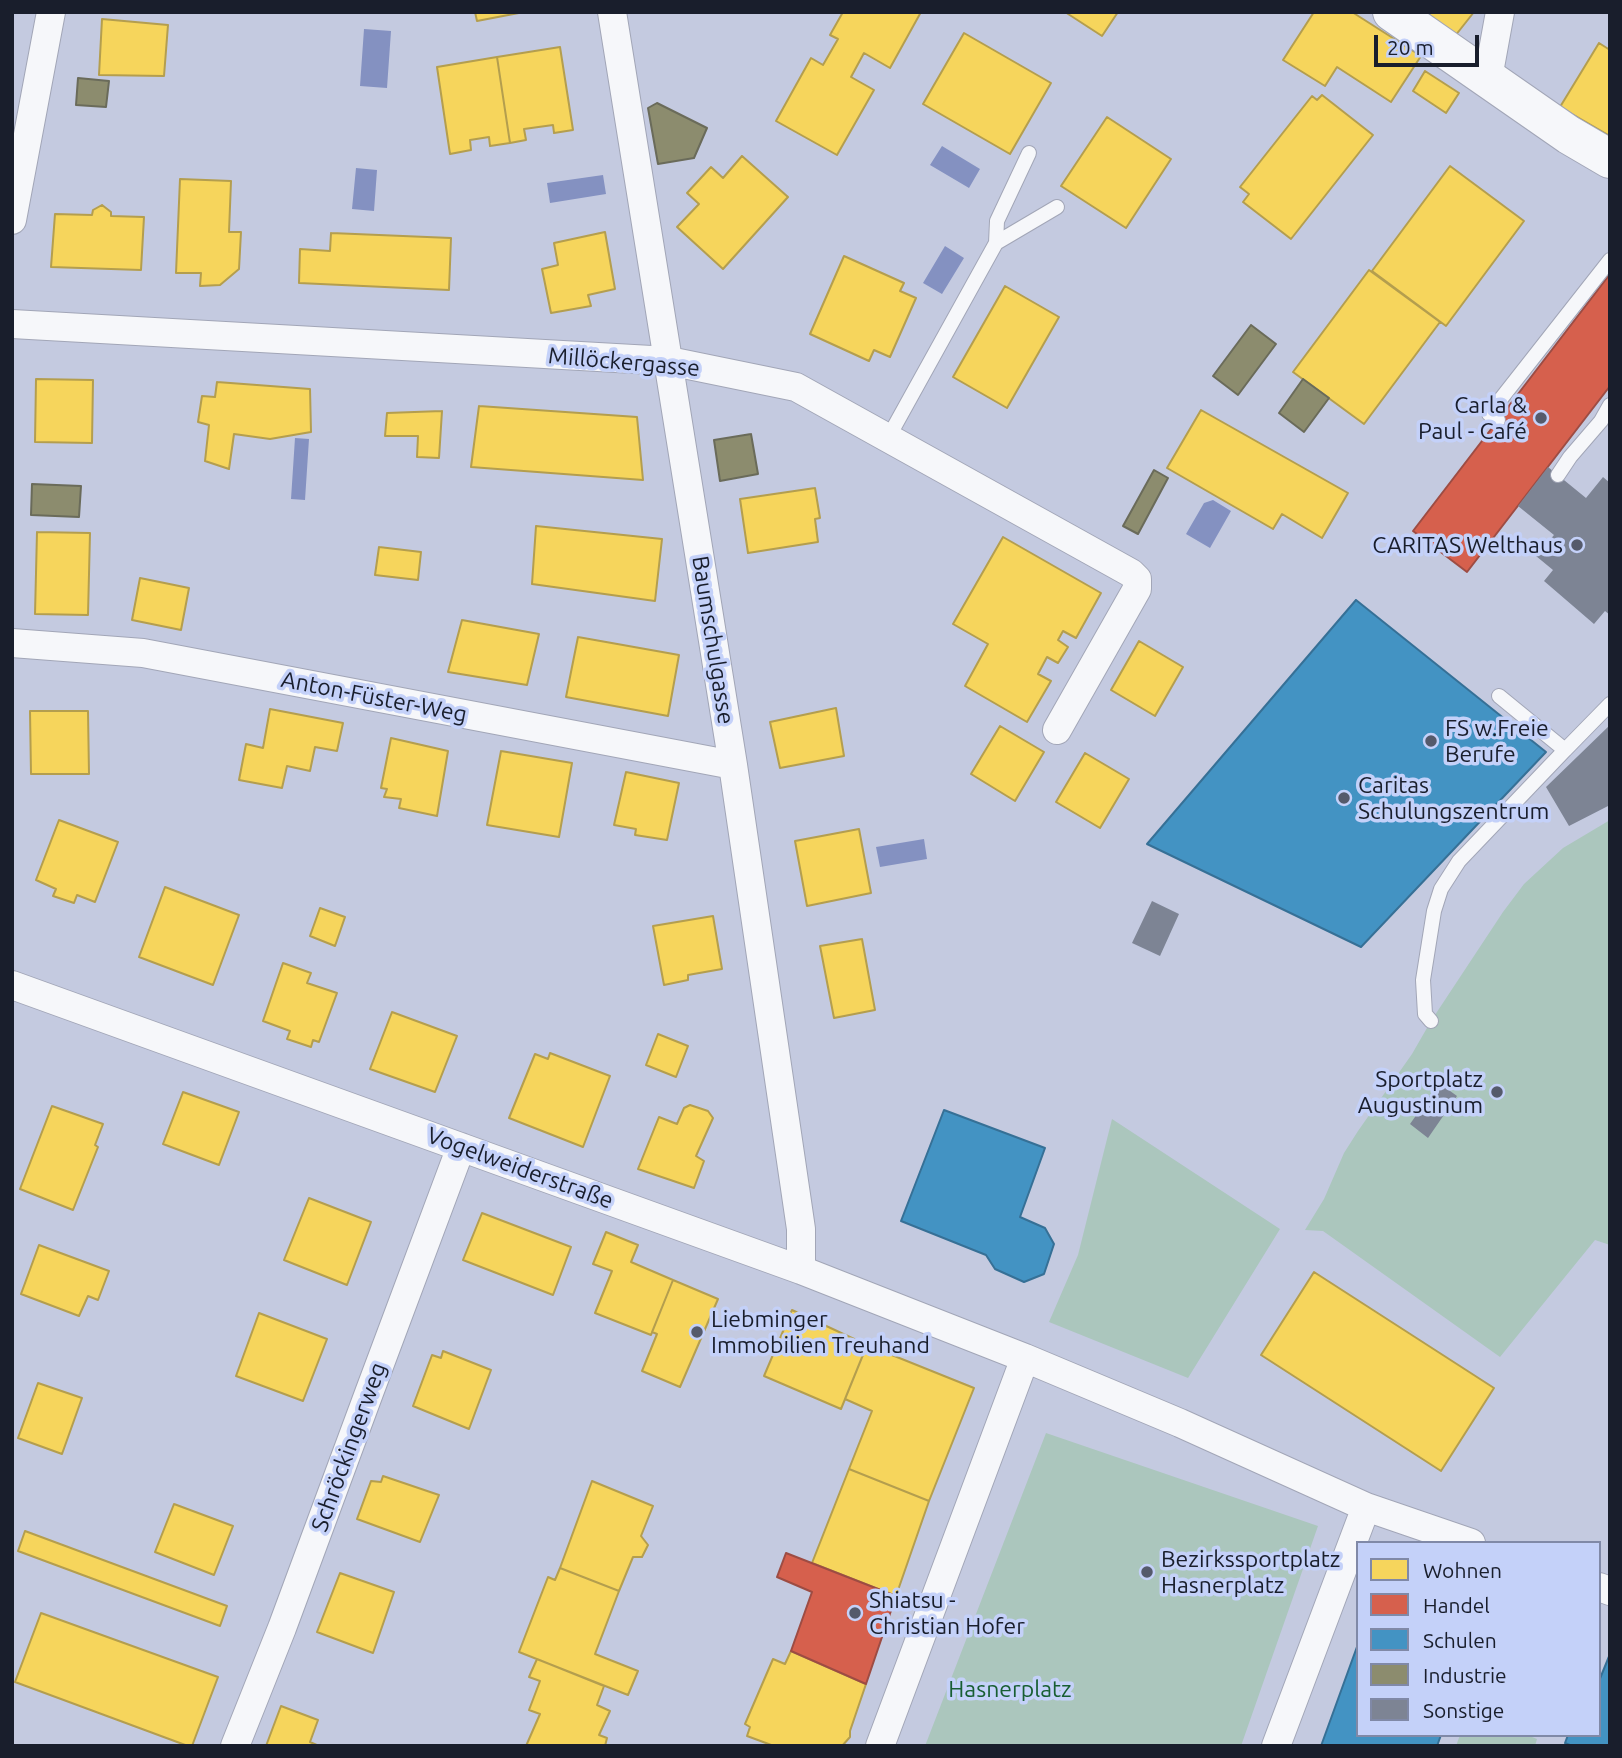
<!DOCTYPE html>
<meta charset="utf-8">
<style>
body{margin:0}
#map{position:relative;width:1622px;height:1758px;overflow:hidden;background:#c4cae0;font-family:Ubuntu,sans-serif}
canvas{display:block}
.frame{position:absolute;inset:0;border:14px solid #191e2c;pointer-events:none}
.legend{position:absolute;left:1356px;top:1541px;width:245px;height:196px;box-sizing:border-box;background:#c4d1f9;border:2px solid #8089a7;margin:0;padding:9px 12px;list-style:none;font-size:21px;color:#191e2c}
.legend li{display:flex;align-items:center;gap:14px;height:35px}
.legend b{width:35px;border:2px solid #8089a7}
.scale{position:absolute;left:1374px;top:35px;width:105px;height:32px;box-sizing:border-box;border:4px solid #191e2c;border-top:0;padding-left:9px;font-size:21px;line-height:24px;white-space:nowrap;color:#191e2c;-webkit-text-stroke:5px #c4d1f9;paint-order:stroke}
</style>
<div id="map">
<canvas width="1622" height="1758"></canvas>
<div class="frame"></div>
<ul class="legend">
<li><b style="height:19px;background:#f6d55c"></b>Wohnen</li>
<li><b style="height:19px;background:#d6604d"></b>Handel</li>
<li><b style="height:19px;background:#4393c3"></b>Schulen</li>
<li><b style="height:19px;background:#8c8c6e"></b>Industrie</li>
<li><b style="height:19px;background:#7d8494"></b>Sonstige</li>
</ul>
<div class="scale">20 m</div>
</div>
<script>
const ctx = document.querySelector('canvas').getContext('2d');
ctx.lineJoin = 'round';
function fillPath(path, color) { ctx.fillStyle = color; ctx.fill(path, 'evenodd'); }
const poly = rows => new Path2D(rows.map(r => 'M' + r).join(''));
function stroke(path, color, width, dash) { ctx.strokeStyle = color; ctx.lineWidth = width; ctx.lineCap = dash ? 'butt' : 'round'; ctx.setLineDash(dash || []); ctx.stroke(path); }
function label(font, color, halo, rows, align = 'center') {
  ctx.font = font + ' Ubuntu,sans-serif'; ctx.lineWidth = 7; ctx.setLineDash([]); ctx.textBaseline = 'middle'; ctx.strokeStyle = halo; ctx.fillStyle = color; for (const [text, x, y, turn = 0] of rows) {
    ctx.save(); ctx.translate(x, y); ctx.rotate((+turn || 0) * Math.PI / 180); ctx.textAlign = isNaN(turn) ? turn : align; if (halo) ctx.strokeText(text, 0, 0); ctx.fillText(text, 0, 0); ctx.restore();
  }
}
fillPath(poly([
 [1610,820,1610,1245,1595,1240,1500,1357,1323,1231,1305,1230,1324,1199,1344,1153,1358,1131,1412,1054,1431,1021,1503,912,1524,884,1563,848],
 [1112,1119,1280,1229,1188,1378,1049,1322,1078,1255],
 [1046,1433,1318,1526,1241,1746,925,1746],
 [1460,1735,1527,1735,1537,1739,1535,1746,1456,1746]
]), '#abc6bd');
fillPath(poly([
 [364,29,391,31,387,88,360,86],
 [942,146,980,169,969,188,930,165],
 [356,168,377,170,374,211,352,209],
 [603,175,606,194,550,203,547,183],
 [945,246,964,258,942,294,923,283],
 [295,438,309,439,305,500,291,499],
 [1213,500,1231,511,1210,548,1186,534,1204,503],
 [924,839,927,859,880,867,876,847]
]), '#8491c1');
const homes = poly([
 [475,12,524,12,477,21,475,12],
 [843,12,921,12,890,68,864,53,851,77,874,90,837,155,776,121,811,58,823,65,838,39,830,35,843,12],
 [1065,12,1118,12,1102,36,1065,12],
 [1314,12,1352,12,1421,56,1391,102,1337,67,1325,86,1283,60,1314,12],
 [1426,12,1474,12,1455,36,1426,12],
 [102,19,168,25,164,76,99,75,102,19],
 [964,33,1051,83,1010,154,923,104,964,33],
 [1599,43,1610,50,1610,136,1560,107,1599,43],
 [560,47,573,130,554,133,553,125,524,129,526,140,510,143,497,57,560,47],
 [497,57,510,143,490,146,489,137,470,140,471,150,450,154,437,67,497,57],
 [1425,71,1459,93,1446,113,1413,91,1425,71],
 [1322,95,1373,135,1291,239,1243,202,1249,194,1240,187,1312,96,1317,100,1322,95],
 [1107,117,1171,159,1126,228,1061,186,1107,117],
 [742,156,788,197,723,269,677,227,699,204,687,193,711,167,723,178,742,156],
 [1450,166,1524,221,1446,326,1372,271,1450,166],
 [180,179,231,181,229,232,241,232,239,269,220,285,200,286,201,273,176,273,180,179],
 [102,205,111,212,111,216,144,217,141,270,51,267,55,214,92,215,93,210,102,205],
 [605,232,615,289,588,295,591,306,551,313,542,269,558,265,554,243,605,232],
 [331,233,451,238,449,290,299,283,300,249,330,251,331,233],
 [844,256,904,283,900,291,916,298,890,357,874,350,869,361,810,334,844,256],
 [1369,270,1440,322,1364,424,1293,372,1369,270],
 [1005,286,1059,317,1007,408,953,377,1005,286],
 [36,379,93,380,92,443,35,442,36,379],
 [217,382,310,389,311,432,270,439,234,434,229,469,205,461,209,425,198,422,202,396,215,397,217,382],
 [479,406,637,417,643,480,471,467,479,406],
 [1201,410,1348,493,1322,538,1282,514,1273,529,1167,468,1201,410],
 [442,411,439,458,417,457,418,436,385,436,387,413,442,411],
 [815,488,820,518,815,519,818,542,748,553,740,499,815,488],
 [536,526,662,539,655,601,532,584,536,526],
 [37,532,90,533,88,615,35,614,37,532],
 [1003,537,1101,593,1076,638,1063,631,1058,640,1068,647,1058,663,1047,657,1038,674,1051,681,1027,722,965,686,988,644,953,624,1003,537],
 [379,547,421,552,418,580,375,575,379,547],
 [140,578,189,588,181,630,132,620,140,578],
 [462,620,539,634,527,685,448,672,462,620],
 [578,637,679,655,668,716,566,697,578,637],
 [1139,641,1183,667,1155,716,1111,690,1139,641],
 [836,708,844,756,780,768,770,722,836,708],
 [270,709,343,723,337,751,315,747,310,771,287,766,282,788,239,780,246,744,263,748,270,709],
 [30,711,88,711,89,774,31,774,30,711],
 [1000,726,1044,752,1015,801,971,774,1000,726],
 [391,738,448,751,437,816,399,808,401,799,384,797,387,789,381,788,391,738],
 [501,751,572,763,559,837,487,825,501,751],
 [1085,753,1129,779,1100,828,1056,802,1085,753],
 [626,772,679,783,667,840,635,835,636,829,614,825,626,772],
 [59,820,118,842,95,902,77,895,74,903,53,896,56,889,36,880,59,820],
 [859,829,871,893,807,906,795,841,859,829],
 [165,887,239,915,213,985,139,957,165,887],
 [320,908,345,917,335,946,310,936,320,908],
 [713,916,722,969,688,975,688,980,664,985,653,926,713,916],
 [862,939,875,1010,834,1018,820,946,862,939],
 [283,963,311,973,307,983,337,993,319,1042,313,1040,311,1047,287,1039,290,1031,263,1021,283,963],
 [392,1012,457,1036,435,1092,370,1069,392,1012],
 [658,1034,688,1046,676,1077,646,1065,658,1034],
 [550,1053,610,1076,583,1147,509,1118,535,1054,548,1059,550,1053],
 [183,1092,239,1112,219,1165,163,1144,183,1092],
 [690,1105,708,1111,713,1118,696,1156,704,1161,694,1188,638,1169,659,1117,677,1124,684,1108,690,1105],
 [52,1106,103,1124,95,1145,98,1147,73,1210,20,1189,52,1106],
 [309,1198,371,1222,347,1285,284,1260,309,1198],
 [482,1213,571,1247,553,1295,463,1260,482,1213],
 [606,1232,638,1245,631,1262,673,1280,651,1335,595,1313,612,1271,593,1264,606,1232],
 [39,1245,109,1271,98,1300,88,1296,79,1316,21,1294,39,1245],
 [1314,1272,1494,1388,1441,1471,1261,1355,1314,1272],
 [673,1280,718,1299,680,1387,642,1371,657,1334,652,1332,673,1280],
 [792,1310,867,1345,841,1409,764,1376,792,1310],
 [259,1313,327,1339,303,1401,236,1376,259,1313],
 [867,1345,974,1388,929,1501,849,1469,872,1411,845,1399,867,1345],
 [443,1351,491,1370,469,1429,413,1406,432,1355,441,1358,443,1351],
 [38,1383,82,1398,62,1454,18,1438,38,1383],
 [849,1469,929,1501,896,1596,812,1563,849,1469],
 [383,1476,439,1495,420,1542,357,1519,371,1481,381,1482,383,1476],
 [592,1481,653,1506,641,1536,648,1545,642,1557,633,1557,619,1591,560,1568,592,1481],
 [174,1504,233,1526,214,1575,155,1552,174,1504],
 [25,1531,227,1606,220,1626,18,1551,25,1531],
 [560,1568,619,1591,595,1654,638,1671,628,1695,519,1652,548,1577,555,1580,560,1568],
 [340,1573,394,1592,373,1653,317,1632,340,1573],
 [41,1613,218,1677,192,1746,188,1746,15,1682,41,1613],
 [791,1651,866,1684,850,1731,850,1737,842,1746,774,1746,747,1736,750,1727,745,1724,773,1659,785,1664,791,1651],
 [537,1659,604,1686,597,1705,610,1711,599,1735,607,1738,605,1746,526,1746,540,1714,529,1710,540,1681,529,1677,537,1659],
 [281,1706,318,1720,310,1742,319,1746,266,1746,281,1706]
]);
fillPath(homes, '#f6d55c');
stroke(homes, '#b49e4e', 2);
const shops = poly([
 [1610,274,1610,386,1467,572,1413,531,1610,274],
 [786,1553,896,1596,866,1684,791,1651,812,1592,777,1577,786,1553]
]);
fillPath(shops, '#d6604d');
stroke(shops, '#9d4c43', 2);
const schools = poly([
 [1356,600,1546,752,1361,947,1147,844,1356,600],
 [944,1110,1045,1148,1020,1217,1045,1228,1054,1244,1044,1274,1024,1282,995,1269,986,1255,901,1221,944,1110],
 [1358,1644,1358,1735,1441,1735,1437,1746,1321,1746,1358,1644],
 [1610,1654,1610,1746,1572,1746,1565,1743,1568,1735,1599,1735,1599,1681,1610,1654]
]);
fillPath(schools, '#4393c3');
stroke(schools, '#367096', 2);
const industry = poly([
 [78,78,109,81,106,107,76,105,78,78],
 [657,103,707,128,694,158,658,164,648,108,657,103],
 [1251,325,1276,344,1238,395,1213,376,1251,325],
 [1303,379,1329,398,1304,432,1279,413,1303,379],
 [751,434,758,474,720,481,714,440,751,434],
 [1154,470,1168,478,1138,534,1123,526,1154,470],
 [32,484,81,486,79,517,31,515,32,484]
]);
fillPath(industry, '#8c8c6e');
stroke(industry, '#6a6b5a', 2);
fillPath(poly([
 [1548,467,1586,498,1603,477,1610,483,1610,615,1605,611,1594,624,1544,581,1553,570,1536,556,1554,535,1518,506],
 [1610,725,1610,805,1569,826,1546,787],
 [1152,901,1179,914,1160,956,1132,943],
 [1439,1083,1457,1096,1428,1138,1410,1124]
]), '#7d8494');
const lane = poly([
 [996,243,997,221,1029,153],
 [1498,420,1489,414,1610,260],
 [888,438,996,243,1057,207],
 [1558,475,1570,457,1601,421,1610,405],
 [1499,696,1565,750,1610,704],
 [1431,1021,1425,1014,1423,980,1434,911,1441,889,1459,861,1565,750]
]);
const street = poly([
 [612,12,733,765,801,1229,801,1270],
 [1488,78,1500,12],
 [12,220,51,12],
 [12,324,669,361,796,387,1131,573,1137,579,1137,589,1057,730],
 [12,643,143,653,733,765],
 [12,985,801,1270,1025,1358,1180,1423,1366,1507,1471,1543],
 [1599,1587,1610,1591],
 [235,1746,282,1628,369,1393,461,1147],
 [880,1746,1025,1358],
 [1276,1746,1366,1507]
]);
const primary = poly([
 [1392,12,1569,135,1610,159]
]);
stroke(lane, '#a2a6b7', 16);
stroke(street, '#a2a6b7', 30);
stroke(primary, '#a2a6b7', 40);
stroke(lane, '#f6f7fa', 14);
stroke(street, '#f6f7fa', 28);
stroke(primary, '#f6f7fa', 38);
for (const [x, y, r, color] of [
 [1541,418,7,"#555a6b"],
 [1577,545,7,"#555a6b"],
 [1431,741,7,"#555a6b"],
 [1344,798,7,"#555a6b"],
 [1497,1092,7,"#555a6b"],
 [697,1332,7,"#555a6b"],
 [1147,1572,7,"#555a6b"],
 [855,1613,7,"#555a6b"]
]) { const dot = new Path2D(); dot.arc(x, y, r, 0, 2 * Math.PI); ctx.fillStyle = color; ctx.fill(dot); stroke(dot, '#c4d1f9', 2.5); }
label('23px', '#191e2c', '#c4d1f9', [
 ["Millöckergasse",624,362,5],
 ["Baumschulgasse",713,640,81],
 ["Anton-Füster-Weg",374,697,11],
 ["Vogelweiderstraße",520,1168,20],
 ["Schröckingerweg",349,1447,-70]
]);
label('23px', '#191e2c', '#c4d1f9', [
 ["Carla &",1527,405,"right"],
 ["Paul - Café",1527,431,"right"],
 ["CARITAS Welthaus",1563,545,"right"],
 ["FS w.Freie",1445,728],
 ["Berufe",1445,754],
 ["Caritas",1358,785],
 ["Schulungszentrum",1358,811],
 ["Sportplatz",1483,1079,"right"],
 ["Augustinum",1483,1105,"right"],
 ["Liebminger",711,1319],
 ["Immobilien Treuhand",711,1345],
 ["Bezirkssportplatz",1161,1559],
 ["Hasnerplatz",1161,1585],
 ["Shiatsu -",869,1600],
 ["Christian Hofer",869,1626]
], 'left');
label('23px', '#185e32', '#c4d1f9', [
 ["Hasnerplatz",1010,1689]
]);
</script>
